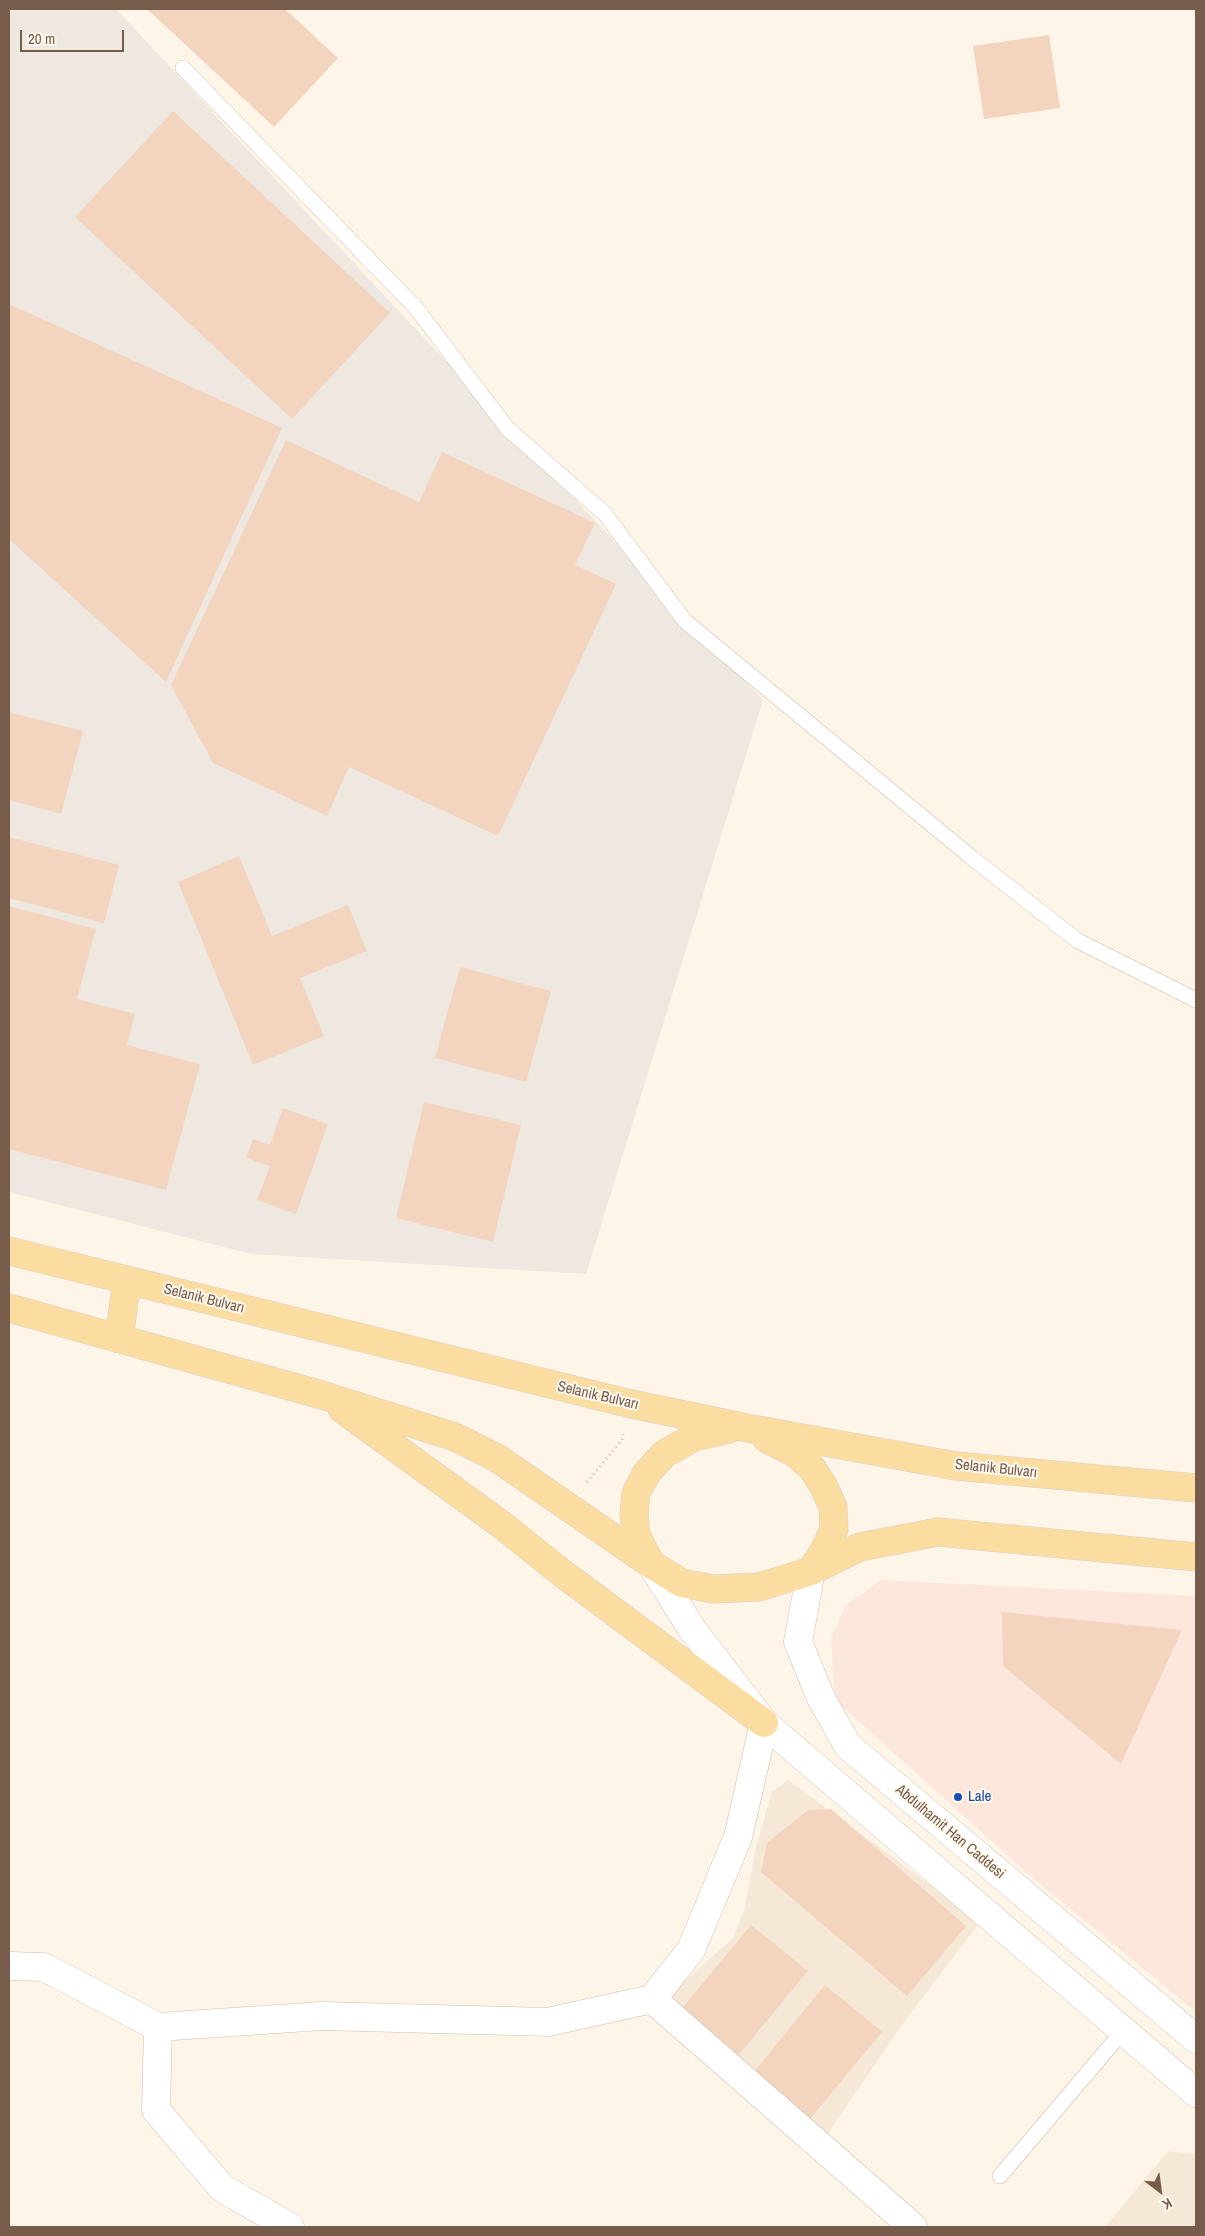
<!DOCTYPE html>
<meta charset="utf-8">
<style>
body{margin:0}
#map{position:relative;width:1205px;height:2236px;overflow:hidden;background:#fdf5e8;font-family:"Archivo Narrow",sans-serif}
canvas{display:block}
.frame{position:absolute;inset:0;border:10px solid #785c4b;pointer-events:none}
.north{position:absolute;left:1135px;top:2166px;width:50px;height:50px;-webkit-text-stroke:4px #fff9ef;paint-order:stroke;rotate:150deg;font-size:14px;font-weight:700;line-height:20px;text-align:center;color:#785c4b}
.north::after{content:'';display:block;margin:auto;width:18px;height:22px;background:#785c4b;clip-path:polygon(50% 0,100% 100%,50% 72%,0 100%)}
.scale{position:absolute;left:20px;top:30px;width:104px;height:22px;box-sizing:border-box;border:2px solid #785c4b;border-top:0;padding-left:6px;font-size:15px;line-height:18px;white-space:nowrap;color:#785c4b;-webkit-text-stroke:4px #fff9ef;paint-order:stroke}
</style>
<div id="map">
<canvas width="1205" height="2236"></canvas>
<div class="frame"></div>
<div class="north">K</div>
<div class="scale">20 m</div>
</div>
<script>
const ctx = document.querySelector('canvas').getContext('2d');
ctx.lineJoin = 'round';
function fillPath(path, color) { ctx.fillStyle = color; ctx.fill(path, 'evenodd'); }
const poly = rows => new Path2D(rows.map(r => 'M' + r).join(''));
function stroke(path, color, width, dash) { ctx.strokeStyle = color; ctx.lineWidth = width; ctx.lineCap = dash ? 'butt' : 'round'; ctx.setLineDash(dash || []); ctx.stroke(path); }
function label(font, color, halo, rows, align = 'center') {
  ctx.font = font + ' "Archivo Narrow",sans-serif'; ctx.lineWidth = 4; ctx.setLineDash([]); ctx.textBaseline = 'middle'; ctx.strokeStyle = halo; ctx.fillStyle = color; for (const [text, x, y, turn = 0] of rows) {
    ctx.save(); ctx.translate(x, y); ctx.rotate((+turn || 0) * Math.PI / 180); ctx.textAlign = isNaN(turn) ? turn : align; if (halo) ctx.strokeText(text, 0, 0); ctx.fillText(text, 0, 0); ctx.restore();
  }
}
fillPath(poly([
 [788,1780,980,1922,904,2022,813,2155,669,1995,733,1938,745,1907,756,1847,772,1792],
 [1168,2151,1196,2154,1196,2227,1105,2227]
]), '#f5e8d6');
fillPath(poly([
 [881,1580,1196,1596,1196,2012,1027,1873,835,1700,831,1639,846,1605]
]), '#fde7dc');
fillPath(poly([
 [9,9,116,9,763,700,586,1274,251,1254,9,1192]
]), '#eee8e1');
fillPath(poly([
 [147,9,285,9,338,58,274,127],
 [1049,35,1060,108,984,119,973,46],
 [173,111,390,313,292,419,75,217],
 [9,304,282,428,166,682,9,539],
 [286,440,419,502,442,452,595,523,575,565,616,584,498,836,349,767,327,816,213,763,171,685],
 [9,712,83,731,61,814,9,800],
 [9,837,119,865,104,923,9,898],
 [239,856,272,936,348,905,367,951,300,978,324,1036,253,1065,178,882],
 [9,906,96,929,77,999,135,1014,127,1045,200,1064,166,1190,9,1149],
 [460,967,551,991,526,1082,435,1058],
 [424,1102,521,1125,493,1242,396,1218],
 [283,1108,328,1124,296,1214,257,1200,270,1166,246,1158,253,1139,270,1145],
 [1002,1612,1182,1630,1121,1764,1003,1666],
 [831,1809,966,1926,907,1996,761,1872,767,1843,808,1810],
 [751,1925,808,1971,735,2059,679,2012],
 [825,1985,882,2032,810,2119,753,2073]
]), '#f3d5bf');
const lane = poly([
 [183,68,416,308,507,428,605,514,685,621,971,857,1078,941,1196,1000],
 [1000,2176,1123,2031]
]);
const street = poly([
 [9,1966,44,1967,158,2027,322,2016,548,2022,652,1999,691,1950,738,1837,764,1723],
 [652,1999,913,2227],
 [158,2027,156,2110,222,2188,290,2227]
]);
const secondary = poly([
 [651,1564,692,1629,764,1723,1196,2093],
 [811,1571,798,1642,821,1698,848,1746,1196,2039]
]);
const primary = poly([
 [9,1251,627,1403,742,1427,956,1466,1196,1488],
 [9,1308,322,1395,455,1437,497,1458,651,1564,682,1583,713,1589,759,1587,811,1571,860,1547,938,1532,1196,1557],
 [119,1339,127,1280],
 [342,1409,502,1525,562,1573,764,1723],
 [767,1439,795,1453,812,1468,824,1487,833,1507,834,1529,824,1551,811,1571],
 [650,1562,636,1535,634,1514,636,1493,646,1474,664,1454,694,1437,729,1429]
]);
stroke(lane, '#cfbead', 16);
stroke(street, '#cfbead', 29);
stroke(secondary, '#d5c0ad', 29);
stroke(primary, '#d9d1cd', 29);
stroke(poly([
 [587,1482,622,1440,623,1434]
]), '#d8b9a2', 3, [1, 4]);
stroke(lane, '#fff', 15);
stroke(street, '#fff', 28);
stroke(secondary, '#fff', 28);
stroke(primary, '#fbdca1', 28);
for (const [x, y, r, color] of [
 [958,1797,5,"#1a4fb4"]
]) { const dot = new Path2D(); dot.arc(x, y, r, 0, 2 * Math.PI); ctx.fillStyle = color; ctx.fill(dot); stroke(dot, '#fff9ef', 2); }
label('15px', '#785c4b', '#fff9ef', [
 ["Selanik Bulvarı",204,1299,14],
 ["Selanik Bulvarı",598,1396,13],
 ["Selanik Bulvarı",996,1469,6],
 ["Abdulhamit Han Caddesi",950,1832,40]
]);
label('15px', '#164399', '#fff9ef', [
 ["Lale",968,1797]
], 'left');
</script>
